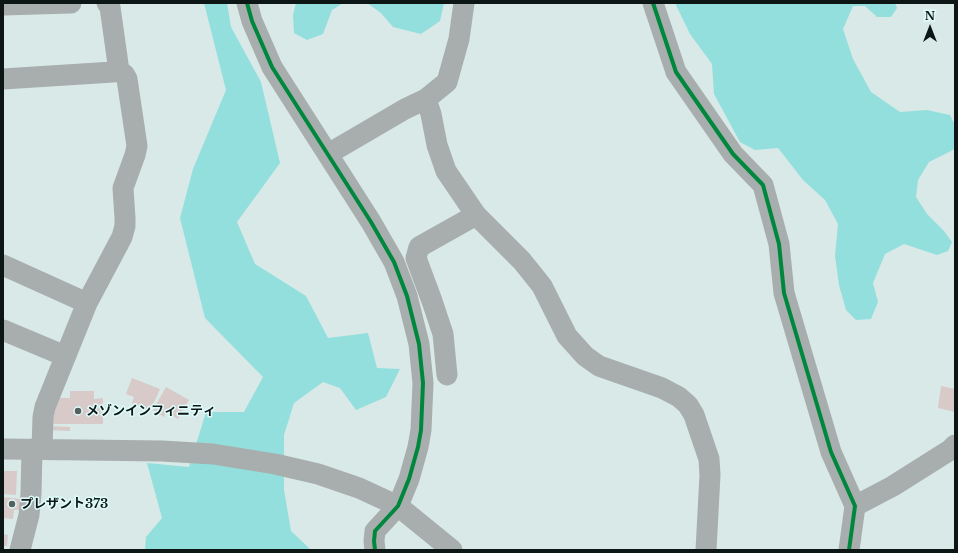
<!DOCTYPE html>
<meta charset="utf-8">
<style>
body{margin:0}
#map{position:relative;width:958px;height:553px;overflow:hidden;background:#d8e9e7;font-family:"Libre Baskerville",serif}
canvas{display:block}
.frame{position:absolute;inset:0;border:4px solid #0c1615;pointer-events:none}
.north{position:absolute;left:910px;top:8px;width:40px;height:40px;-webkit-text-stroke:3px #dffcfb;paint-order:stroke;rotate:0deg;font-size:11px;font-weight:700;line-height:16px;text-align:center;color:#0c1615}
.north::after{content:'';display:block;margin:auto;width:14px;height:18px;background:#0c1615;clip-path:polygon(50% 0,100% 100%,50% 72%,0 100%)}
</style>
<div id="map">
<canvas width="958" height="553"></canvas>
<div class="frame"></div>
<div class="north">N</div>
</div>
<script>
const ctx = document.querySelector('canvas').getContext('2d');
ctx.lineJoin = 'round';
function fillPath(path, color) { ctx.fillStyle = color; ctx.fill(path, 'evenodd'); }
const poly = rows => new Path2D(rows.map(r => 'M' + r).join(''));
function stroke(path, color, width, dash) { ctx.strokeStyle = color; ctx.lineWidth = width; ctx.lineCap = dash ? 'butt' : 'round'; ctx.setLineDash(dash || []); ctx.stroke(path); }
function label(font, color, halo, rows, align = 'center') {
  ctx.font = font + ' "Libre Baskerville","Noto Sans JP",serif'; ctx.lineWidth = 3; ctx.setLineDash([]); ctx.textBaseline = 'middle'; ctx.strokeStyle = halo; ctx.fillStyle = color; for (const [text, x, y, turn = 0] of rows) {
    ctx.save(); ctx.translate(x, y); ctx.rotate((+turn || 0) * Math.PI / 180); ctx.textAlign = isNaN(turn) ? turn : align; if (halo) ctx.strokeText(text, 0, 0); ctx.fillText(text, 0, 0); ctx.restore();
  }
}
fillPath(poly([
 [204,3,227,3,231,27,261,82,280,163,237,222,255,264,306,296,328,338,368,333,377,368,400,369,386,397,356,410,340,388,323,382,294,403,284,435,284,490,291,531,311,550,145,550,146,537,162,518,147,463,189,467,206,412,244,412,263,377,205,318,180,218,193,169,226,90],
 [296,3,343,3,332,10,323,34,307,40,294,33,293,15],
 [367,3,444,3,440,21,421,34,393,27,381,13],
 [675,3,895,3,897,8,891,17,877,17,865,6,853,6,843,29,853,59,871,92,900,112,927,110,950,115,955,125,955,147,953,150,929,162,918,180,916,197,927,214,944,231,952,242,948,251,937,255,904,244,885,254,873,283,878,302,871,319,856,320,846,310,839,285,835,256,838,224,825,200,803,180,778,148,755,150,740,142,714,94,712,64,690,34]
]), '#93dfdd');
fillPath(poly([
 [132,378,160,389,150,411,132,403,134,397,126,394],
 [941,386,955,389,955,412,938,408],
 [166,387,189,400,178,419,166,413,164,417,153,410],
 [70,391,94,391,94,399,103,398,103,424,53,424,53,398,70,398],
 [48,426,70,427,70,431,48,430],
 [3,471,17,471,16,495,3,494],
 [3,497,21,499,20,510,14,510,13,519,3,518],
 [3,534,8,535,7,546,3,546]
]), '#d7cac9');
stroke(poly([
 [247,3,252,21,272,67,371,222,394,262,407,296,419,344,423,383,421,430,418,447,409,479,398,506,375,531,374,541,375,550],
 [653,3,676,72,733,154,763,185,779,244,784,293,831,452,855,506,849,550],
 [3,5,71,3],
 [3,79,113,72,117,69,118,64,110,7,107,3],
 [426,99,431,114,437,145,446,171,476,215,522,261,542,286,567,336,585,356,599,366,662,388,679,397,688,405,694,415,709,459,710,475,706,550],
 [328,154,405,109,426,99,447,82,459,39,464,3],
 [3,265,87,303],
 [3,330,65,356],
 [447,375,443,334,432,301,416,258,419,247,476,215],
 [3,449,162,451,213,454,275,464,318,474,359,488,398,506,452,550],
 [42,449,43,417,45,407,87,303,122,237,125,226,125,218,123,188,135,155,137,146,127,79,124,74,117,69],
 [855,506,893,486,950,450,955,445],
 [20,550,29,515,31,494,32,449]
]), '#a8aead', 21);
stroke(poly([
 [247,3,252,21,272,67,371,222,394,262,407,296,419,344,423,383,421,430,418,447,409,479,398,506,375,531,374,541,375,550],
 [653,3,676,72,733,154,763,185,779,244,784,293,831,452,855,506,849,550]
]), '#00873e', 4);
for (const [x, y, r, color] of [
 [78,411,4,"#53605e"],
 [12,504,4,"#53605e"]
]) { const dot = new Path2D(); dot.arc(x, y, r, 0, 2 * Math.PI); ctx.fillStyle = color; ctx.fill(dot); stroke(dot, '#dffcfb', 1.5); }
label('bold 13px', '#0c1615', '#dffcfb', [
 ["メゾンインフィニティ",86,411],
 ["プレザント373",20,504]
], 'left');
</script>
